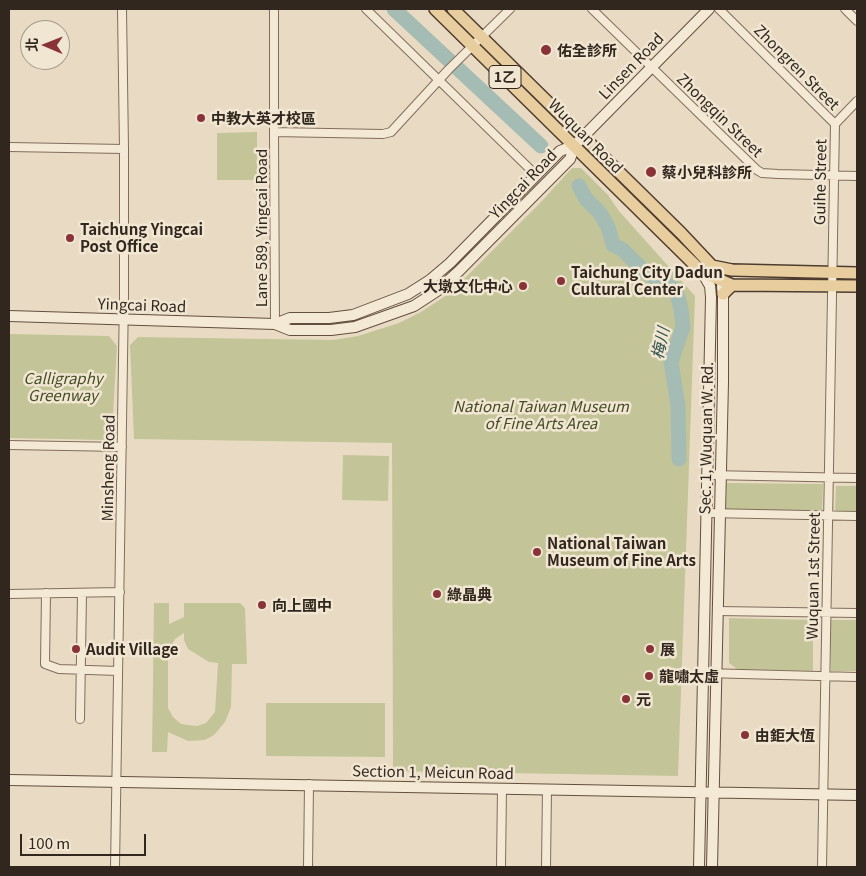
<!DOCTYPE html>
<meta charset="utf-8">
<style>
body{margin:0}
#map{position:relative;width:866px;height:876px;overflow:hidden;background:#e9dbc3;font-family:Georgia,"Noto Sans TC",serif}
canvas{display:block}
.frame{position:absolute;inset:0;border:10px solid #32271e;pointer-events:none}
.north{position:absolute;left:20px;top:20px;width:50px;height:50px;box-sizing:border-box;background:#f1e6d2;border:1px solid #a59a8a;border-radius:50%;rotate:271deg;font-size:14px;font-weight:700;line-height:20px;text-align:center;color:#32271e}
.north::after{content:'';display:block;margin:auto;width:18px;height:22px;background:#893238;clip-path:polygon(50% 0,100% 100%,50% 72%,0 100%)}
.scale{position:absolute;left:20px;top:834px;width:126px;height:22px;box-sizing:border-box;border:2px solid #32271e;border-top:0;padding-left:6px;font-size:15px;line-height:18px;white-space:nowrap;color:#32271e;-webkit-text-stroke:4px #f1e6d2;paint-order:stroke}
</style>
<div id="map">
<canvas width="866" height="876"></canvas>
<div class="frame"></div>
<div class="north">北</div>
<div class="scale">100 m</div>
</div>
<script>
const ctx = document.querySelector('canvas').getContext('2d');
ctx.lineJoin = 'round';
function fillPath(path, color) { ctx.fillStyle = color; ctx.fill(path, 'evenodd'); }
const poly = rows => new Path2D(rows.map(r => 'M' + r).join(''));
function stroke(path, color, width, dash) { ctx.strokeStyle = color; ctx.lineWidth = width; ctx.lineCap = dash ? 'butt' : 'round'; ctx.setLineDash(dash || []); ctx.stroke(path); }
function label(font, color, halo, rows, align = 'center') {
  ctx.font = font + ' Georgia,"Noto Sans TC",serif'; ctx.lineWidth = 5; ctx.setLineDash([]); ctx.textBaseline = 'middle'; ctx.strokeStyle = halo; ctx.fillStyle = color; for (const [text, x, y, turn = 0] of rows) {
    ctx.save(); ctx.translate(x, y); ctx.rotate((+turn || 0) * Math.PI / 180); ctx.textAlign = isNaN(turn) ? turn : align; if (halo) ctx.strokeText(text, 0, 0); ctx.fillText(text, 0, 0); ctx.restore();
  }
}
fillPath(poly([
 [257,132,257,180,217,180,217,133],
 [572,168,581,168,608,195,619,211,695,296,678,776,393,771,392,443,134,439,130,345,138,337,333,340,358,336,399,323,421,312,450,293,541,202],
 [9,334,109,336,117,346,112,432,104,440,9,438],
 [343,455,389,456,388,501,342,500],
 [727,483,823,484,822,514,726,512],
 [836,486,857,486,857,513,835,512],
 [154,603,169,603,169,624,184,617,184,603,240,603,245,608,247,664,232,664,231,707,225,722,214,735,205,740,188,741,168,732,167,752,152,752],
 [184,633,184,640,188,649,209,662,218,663,215,712,206,723,197,726,181,724,173,717,168,708,168,652,175,639],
 [729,618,813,620,813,671,737,669,729,663],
 [831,620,857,620,857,671,831,671],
 [266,703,385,703,385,757,266,756]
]), '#c3c598');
stroke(poly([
 [394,9,541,146],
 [579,186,586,199,600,213,608,227,613,245,622,249,645,272,676,290,681,309,683,327,671,362,678,405,679,459]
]), '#a5bcb4', 15);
const street = poly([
 [274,9,274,132,383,134,391,132,449,69,510,9],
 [366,9,536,175],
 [592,9,757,170,762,173,778,174,857,176],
 [719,9,835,124],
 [845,9,857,21],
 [274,132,275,324],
 [9,147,124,149],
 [9,445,122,447],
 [709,475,857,478],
 [708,513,857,516],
 [46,593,45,664,59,669,118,671],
 [9,594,120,592],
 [717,611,857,613],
 [704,673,857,677],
 [80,719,82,593],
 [115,867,124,296,124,149,122,9],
 [308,867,309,784],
 [501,867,502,788],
 [546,867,547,789],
 [822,867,835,124,857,101]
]);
const secondary = poly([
 [9,316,275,324,290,318,329,318,353,315,408,294,430,280,450,263,560,151,575,145,709,9],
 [275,324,290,330,331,330,355,327,414,306,437,291,459,271,570,159,575,145],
 [9,780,857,795],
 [699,867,711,297,710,286,702,272],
 [712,867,723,382,723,297,722,286]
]);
const primary = poly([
 [435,9,702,272,732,285,857,286],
 [453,9,681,233,712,266,720,279],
 [712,266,732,270,857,273],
 [723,294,732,285]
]);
stroke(street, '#816d5c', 10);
stroke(secondary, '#634f3f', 12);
stroke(primary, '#4f3c30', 14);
stroke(street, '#f4e9d5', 8);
stroke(secondary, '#f4e9d5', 10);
stroke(primary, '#e8cd9e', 11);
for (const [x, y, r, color] of [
 [546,50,6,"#893238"],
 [201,118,5,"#893238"],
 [651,172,6,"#893238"],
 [70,238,5,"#893238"],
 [561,281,5,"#893238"],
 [523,286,5,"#893238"],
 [537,552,5,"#893238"],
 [437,594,5,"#893238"],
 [262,605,5,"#893238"],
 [76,649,5,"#893238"],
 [650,649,5,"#893238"],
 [649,676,5,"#893238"],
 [626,699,5,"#893238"],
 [745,735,5,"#893238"]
]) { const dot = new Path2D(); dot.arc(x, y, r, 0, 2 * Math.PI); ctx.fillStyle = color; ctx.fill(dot); stroke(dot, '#f1e6d2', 2); }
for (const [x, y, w] of [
 [505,77,32]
]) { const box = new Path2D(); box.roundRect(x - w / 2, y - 11.5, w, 23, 4); ctx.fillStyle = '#f1e6d2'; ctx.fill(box); stroke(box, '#32271e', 1); }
label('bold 14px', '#32271e', null, [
 ["1乙",505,77]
]);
label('bold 15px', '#32271e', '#f1e6d2', [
 ["佑全診所",557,50],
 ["中教大英才校區",211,118],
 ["蔡小兒科診所",662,172],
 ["Taichung Yingcai",80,229],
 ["Post Office",80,246],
 ["Taichung City Dadun",571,272],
 ["Cultural Center",571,289],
 ["大墩文化中心",513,286,"right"],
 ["National Taiwan",547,543],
 ["Museum of Fine Arts",547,560],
 ["綠晶典",447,594],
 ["向上國中",272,605],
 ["Audit Village",86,649],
 ["展",660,649],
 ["龍嘯太虛",659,676],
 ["元",636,699],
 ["由鉅大恆",755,735]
], 'left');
label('15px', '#32271e', '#f1e6d2', [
 ["Linsen Road",631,66,-46],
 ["Zhongren Street",797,67,45],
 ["Zhongqin Street",720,115,44],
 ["Wuquan Road",586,136,45],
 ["Guihe Street",820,182,-89],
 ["Yingcai Road",523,184,-46],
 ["Lane 589, Yingcai Road",261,228,-90],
 ["Yingcai Road",142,305,2],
 ["Sec. 1, Wuquan W. Rd.",706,438,-89],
 ["Minsheng Road",108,468,-89],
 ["Wuquan 1st Street",813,576,-89],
 ["Section 1, Meicun Road",433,772,1]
]);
label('italic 15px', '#454d27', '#f1e6d2', [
 ["Calligraphy",63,378],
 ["Greenway",63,395],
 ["National Taiwan Museum",541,406],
 ["of Fine Arts Area",541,423]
]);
label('italic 16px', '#2f514c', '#f1e6d2', [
 ["梅川",660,343,-78]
]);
</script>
